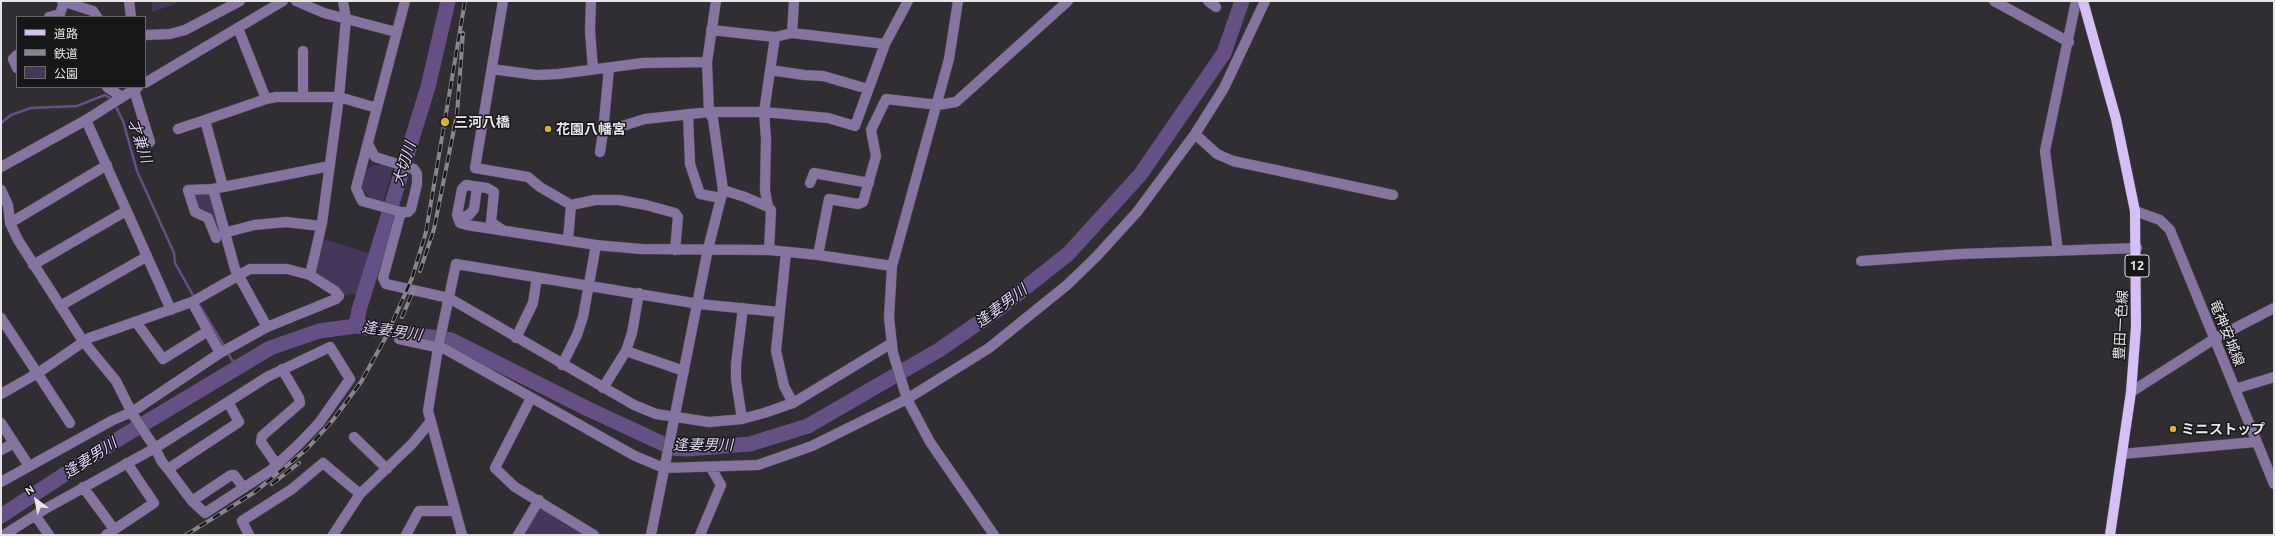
<!DOCTYPE html>
<meta charset="utf-8">
<style>
body{margin:0}
#map{position:relative;width:2275px;height:536px;overflow:hidden;background:#302e33;font-family:Ubuntu,"Noto Sans JP",sans-serif}
canvas{display:block}
.frame{position:absolute;inset:0;border:2px solid #e6e5e8;pointer-events:none}
.legend{position:absolute;left:16px;top:16px;width:130px;height:72px;box-sizing:border-box;background:#171719;border:1px solid #6a696c;margin:0;padding:5px 7px;list-style:none;font-size:12px;color:#e6e5e8}
.legend li{display:flex;align-items:center;gap:8px;height:20px}
.legend b{width:20px;border:1px solid #6a696c}
.north{position:absolute;left:16px;top:480px;width:40px;height:40px;-webkit-text-stroke:3px #171719;paint-order:stroke;rotate:328deg;font-size:11px;font-weight:700;line-height:16px;text-align:center;color:#e6e5e8}
.north::after{content:'';display:block;margin:auto;width:14px;height:18px;background:#e6e5e8;clip-path:polygon(50% 0,100% 100%,50% 72%,0 100%)}
</style>
<div id="map">
<canvas width="2275" height="536"></canvas>
<div class="frame"></div>
<ul class="legend">
<li><b style="height:5px;background:#d4c0f5"></b>道路</li>
<li><b style="height:5px;background:#88868a"></b>鉄道</li>
<li><b style="height:11px;background:#45375a"></b>公園</li>
</ul>
<div class="north">N</div>
</div>
<script>
const ctx = document.querySelector('canvas').getContext('2d');
ctx.lineJoin = 'round';
function fillPath(path, color) { ctx.fillStyle = color; ctx.fill(path, 'evenodd'); }
const poly = rows => new Path2D(rows.map(r => 'M' + r).join(''));
function stroke(path, color, width, dash) { ctx.strokeStyle = color; ctx.lineWidth = width; ctx.lineCap = dash ? 'butt' : 'round'; ctx.setLineDash(dash || []); ctx.stroke(path); }
function label(font, color, halo, rows, align = 'center') {
  ctx.font = font + ' Ubuntu,"Noto Sans JP",sans-serif'; ctx.lineWidth = 3; ctx.setLineDash([]); ctx.textBaseline = 'middle'; ctx.strokeStyle = halo; ctx.fillStyle = color; for (const [text, x, y, turn = 0] of rows) {
    ctx.save(); ctx.translate(x, y); ctx.rotate((+turn || 0) * Math.PI / 180); ctx.textAlign = isNaN(turn) ? turn : align; if (halo) ctx.strokeText(text, 0, 0); ctx.fillText(text, 0, 0); ctx.restore();
  }
}
fillPath(poly([
 [152,1,180,1,170,6,152,12],
 [381,164,393,168,383,202,370,198,363,190,361,179,363,174,372,166],
 [211,191,222,235,217,236,196,211,190,192],
 [323,239,372,254,356,294,344,295,313,273],
 [543,507,589,535,522,535,537,509]
]), '#45375a');
stroke(poly([
 [115,105,123,121,137,171,174,253,175,263,194,297],
 [1,123,11,115,31,108,77,106,105,95,113,100],
 [200,306,224,346],
 [229,355,233,362,233,369]
]), '#655086', 2.5);
stroke(poly([
 [356,326,359,310,428,87,448,1],
 [1,516,120,438,270,348,319,331,356,326,451,340,586,408,672,448,686,449,750,444,808,426,939,350,997,310,1068,254,1140,175,1224,53,1242,1]
]), '#655086', 15);
const minor = poly([
 [62,1,93,11,97,17],
 [129,1,131,17],
 [296,1,324,13,396,32],
 [503,1,475,168,528,177,540,187,571,205,595,200,619,200,646,205,675,213,678,217,675,250],
 [591,1,590,31,593,69],
 [958,1,949,59,892,266,889,318,893,353,907,399,930,442,994,535],
 [1208,1,1216,7],
 [1994,1,2069,42],
 [49,17,60,14,64,2],
 [238,28,266,99,276,97,339,97,377,108],
 [711,30,775,37,792,33,885,44],
 [792,33,794,1],
 [145,35,170,34,185,30,240,1],
 [17,55,13,59,17,68],
 [492,69,536,75,559,74,643,63,707,62],
 [770,70,804,75,823,76,868,89],
 [145,83,283,1],
 [107,87,122,97],
 [134,90,150,142],
 [303,97,303,51],
 [688,114,690,164,700,194,721,198],
 [86,120,171,310],
 [178,129,205,120],
 [603,132,609,68],
 [1195,134,1217,154,1233,161,1393,195],
 [368,144,375,157,414,169,417,174,417,184,411,209,408,212,401,212,362,201,356,188,405,1],
 [600,152,603,132,645,119,709,112,764,112,828,118,855,126,885,44,908,1],
 [1,167,86,120,138,87],
 [810,183,814,173,869,183],
 [223,187,205,120,266,99],
 [213,189,235,269,267,327],
 [1,190,8,205,10,223,18,240,83,341,116,381,133,415,155,448,162,462,168,469,239,422,228,402,155,448,45,509,4,535],
 [723,190,745,197,768,207,771,210,769,250],
 [768,207,765,190,766,139,764,112,775,37],
 [2135,211,2160,220,2170,230,2274,484],
 [401,212,383,278,386,284,449,298,634,405,656,414,709,422,742,419,764,413,793,403,892,343],
 [458,218,469,215,474,209,477,187],
 [10,223,107,165],
 [504,231,491,222,494,192,487,188,466,185,462,189,457,215,460,223,467,225,596,245,641,249,769,250,818,255,892,266],
 [224,233,254,225,286,222,321,226],
 [216,238,208,218,195,212,188,190,213,189,330,166],
 [568,240,571,205],
 [2058,251,2045,151,2076,1],
 [786,252,776,351,784,386,793,403],
 [818,255,829,199,858,204,863,202,876,156,871,130,886,99,938,105,956,102,1068,1],
 [1861,261,1960,254,2137,248],
 [33,265,126,211],
 [310,275,322,223,339,97,346,19,343,1],
 [192,302,220,353],
 [60,306,146,257],
 [1,318,70,423],
 [136,322,163,359,208,331],
 [516,338,533,303,537,277],
 [399,339,445,349,635,456,664,468,758,465,812,446,907,399,989,348,1067,285,1097,256,1137,212,1195,134,1224,88,1265,1],
 [626,351,684,371],
 [562,365,577,335,583,317,596,245],
 [603,388,626,351,632,333,639,293],
 [2235,389,2274,377],
 [2131,392,2214,339,2274,308],
 [1,394,38,373,89,338,192,302,250,269,287,269,310,275,335,291,339,296,336,299,267,327,220,353,132,412,113,420,1,482],
 [531,398,495,468,515,487,594,535],
 [742,419,736,380,736,364,743,308],
 [1,423,29,466],
 [354,437,387,469],
 [1,450,14,443],
 [2122,454,2255,442],
 [277,465,261,442,262,436,300,403,299,398,282,369],
 [168,469,192,501,205,513,271,470,299,444,319,423,350,379,330,347,267,377,228,402],
 [83,487,114,529],
 [192,501,231,475,234,475,244,488],
 [35,515,49,535],
 [106,535,154,503,127,463],
 [249,535,242,521,292,489,323,463,360,494],
 [333,535,360,494,412,444,431,421],
 [406,535,419,511,455,511],
 [462,535,428,411,438,348,456,264,699,304,779,312],
 [518,535,539,500],
 [651,535,708,249,723,190,713,119,709,112,707,62,716,1],
 [700,535,721,485,711,468]
]);
const major = poly([
 [2083,1,2116,119,2135,211,2136,327,2131,392,2110,535]
]);
stroke(minor, '#4d4b50', 11);
stroke(major, '#4d4b50', 11);
stroke(minor, '#84749f', 10);
stroke(major, '#d4c0f5', 10);
const rail = poly([
 [420,271,434,229,457,114,463,33],
 [402,317,414,289],
 [272,484,299,463],
 [186,535,255,492,307,449,333,420,361,382,387,335,412,278,426,232,465,1]
]);
stroke(rail, '#88868a', 4);
stroke(rail, '#171719', 2.5, [8]);
for (const [x, y, r, color] of [
 [445,122,5,"#d9b334"],
 [548,129,4,"#d9b334"],
 [2173,429,4,"#d9b334"]
]) { const dot = new Path2D(); dot.arc(x, y, r, 0, 2 * Math.PI); ctx.fillStyle = color; ctx.fill(dot); stroke(dot, '#171719', 1.5); }
for (const [x, y, w] of [
 [2137,266,24]
]) { const box = new Path2D(); box.roundRect(x - w / 2, y - 11, w, 22, 3); ctx.fillStyle = '#171719'; ctx.fill(box); stroke(box, '#e6e5e8', 1); }
label('bold 13px', '#e6e5e8', null, [
 ["12",2137,266]
]);
label('bold 14px', '#e6e5e8', '#171719', [
 ["三河八橋",454,122],
 ["花園八幡宮",556,129],
 ["ミニストップ",2181,429]
], 'left');
label('14px', '#e6e5e8', '#171719', [
 ["豊田一色線",2121,325,-87],
 ["竜神安城線",2227,333,68]
]);
label('italic 15px', '#ded2f3', '#171719', [
 ["才兼川",140,141,72],
 ["大切川",404,164,-73],
 ["逢妻男川",1001,306,-37],
 ["逢妻男川",392,331,8],
 ["逢妻男川",703,445],
 ["逢妻男川",90,458,-33]
]);
</script>
